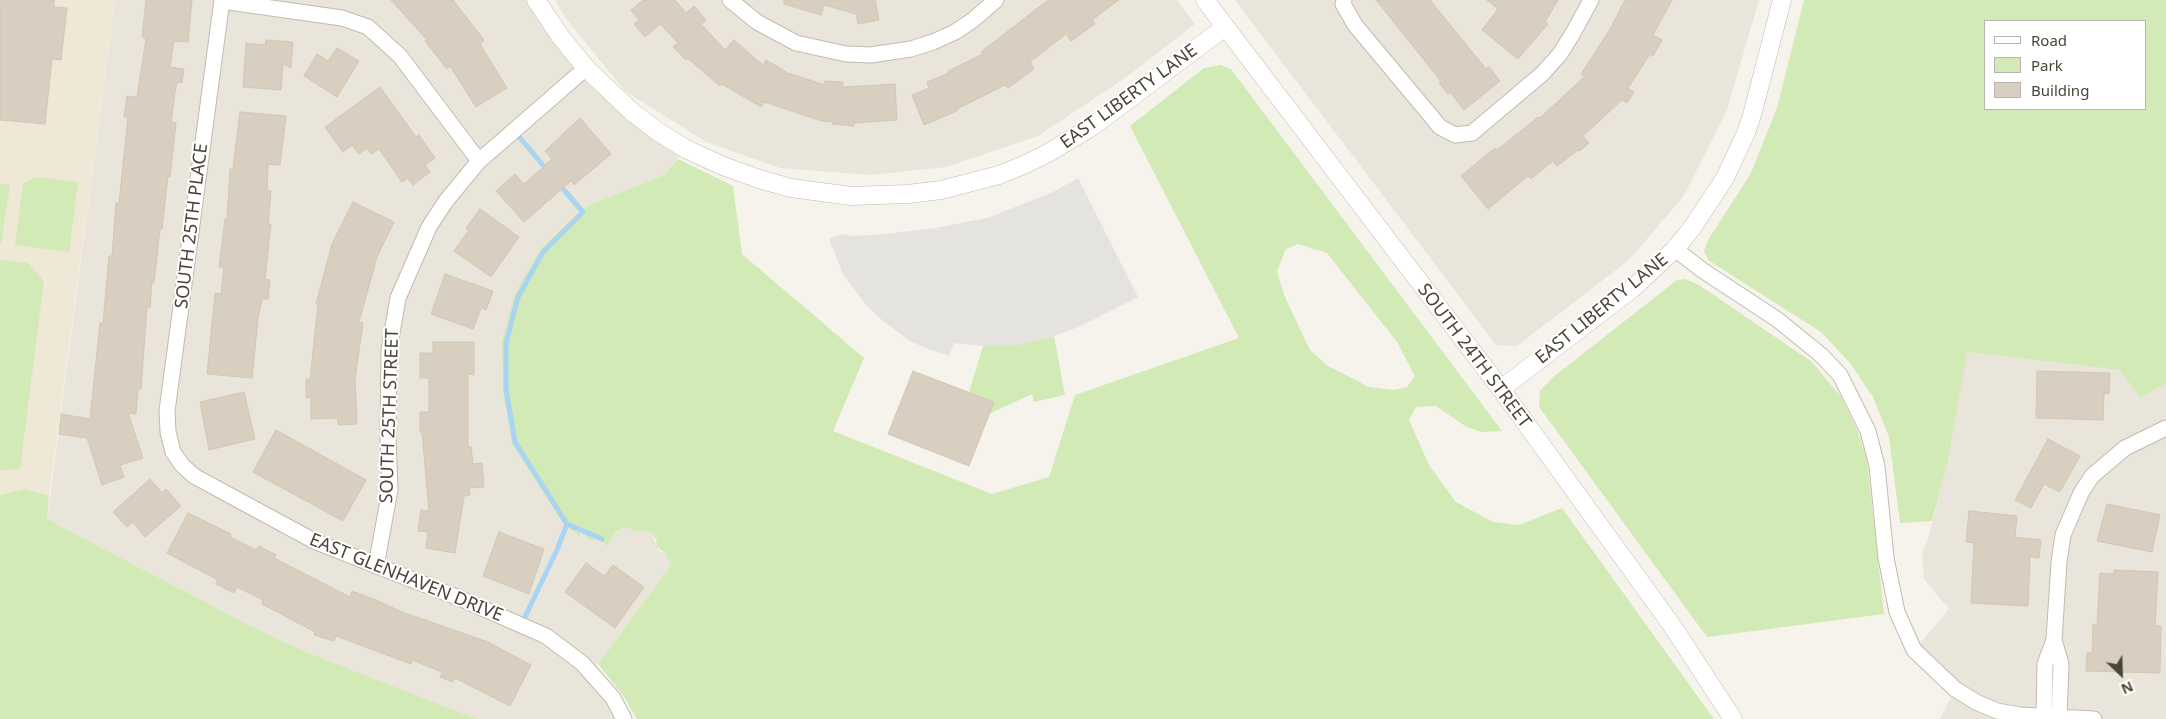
<!DOCTYPE html>
<style>
body{margin:0}
#map{position:relative;width:2166px;height:719px;overflow:hidden;background:#f6f3ec;font-family:"Noto Sans",sans-serif}
canvas{display:block}
.legend{position:absolute;left:1984px;top:20px;width:162px;height:90px;box-sizing:border-box;background:#fff;border:1px solid #b7b4b0;margin:0;padding:6px 9px;list-style:none;font-size:15px;color:#4b4439}
.legend li{display:flex;align-items:center;gap:10px;height:25px}
.legend b{width:25px;border:1px solid #b7b4b0}
.north{position:absolute;left:2096px;top:649px;width:50px;height:50px;-webkit-text-stroke:4px #fff;paint-order:stroke;rotate:156deg;font-size:14px;font-weight:700;line-height:20px;text-align:center;color:#4b4439}
.north::after{content:'';display:block;margin:auto;width:18px;height:22px;background:#4b4439;clip-path:polygon(50% 0,100% 100%,50% 72%,0 100%)}
</style>
<div id="map">
<canvas width="2166" height="719"></canvas>
<ul class="legend">
<li><b style="height:6px;background:#fff"></b>Road</li>
<li><b style="height:14px;background:#d2eab5"></b>Park</li>
<li><b style="height:14px;background:#d8cfc1"></b>Building</li>
</ul>
<div class="north">N</div>
</div>
<script>
const ctx = document.querySelector('canvas').getContext('2d');
ctx.lineJoin = 'round';
function fillPath(path, color) { ctx.fillStyle = color; ctx.fill(path, 'evenodd'); }
const poly = rows => new Path2D(rows.map(r => 'M' + r).join(''));
function stroke(path, color, width, dash) { ctx.strokeStyle = color; ctx.lineWidth = width; ctx.lineCap = dash ? 'butt' : 'round'; ctx.setLineDash(dash || []); ctx.stroke(path); }
function label(font, color, halo, rows, align = 'center') {
  ctx.font = font + ' "Noto Sans",sans-serif'; ctx.lineWidth = 4; ctx.setLineDash([]); ctx.textBaseline = 'middle'; ctx.strokeStyle = halo; ctx.fillStyle = color; for (const [text, x, y, turn = 0] of rows) {
    ctx.save(); ctx.translate(x, y); ctx.rotate((+turn || 0) * Math.PI / 180); ctx.textAlign = isNaN(turn) ? turn : align; if (halo) ctx.strokeText(text, 0, 0); ctx.fillText(text, 0, 0); ctx.restore();
  }
}
fillPath(poly([
 [115,0,536,0,560,36,686,149,664,175,587,206,542,247,564,525,579,537,579,532,596,538,603,544,615,532,626,527,637,532,646,530,652,534,659,551,665,553,671,565,591,673,624,719,477,719,301,650,245,623,47,519],
 [555,0,1177,0,1195,24,1125,78,1038,136,946,167,870,175,780,168,706,142,625,91,567,20],
 [1235,0,1759,0,1727,110,1683,197,1629,260,1517,346,1496,345],
 [1966,352,2120,370,2140,398,2166,384,2166,719,1940,719,1955,689,1914,650,1949,609,1924,579,1922,553,1928,540,1948,461]
]), '#eae5da');
fillPath(poly([
 [0,0,115,0,49,496,25,489,0,495]
]), '#efe8d6');
fillPath(poly([
 [1804,0,2166,0,2166,384,2140,398,2120,370,1967,352,1948,461,1932,521,1900,523,1889,437,1873,397,1850,363,1821,332,1708,260,1704,251,1708,240,1751,173,1777,108],
 [1985,21,2145,21,2145,109,1985,109],
 [1220,65,1231,69,1502,431,1481,432,1465,426,1436,406,1416,407,1409,420,1429,465,1456,502,1493,522,1519,525,1562,508,1714,719,637,719,623,695,598,664,671,565,665,553,657,547,656,539,652,534,646,530,637,532,625,527,615,532,607,546,596,538,592,541,580,532,580,537,564,525,512,444,503,391,502,341,515,293,542,247,587,206,664,175,678,159,733,186,742,254,864,358,833,431,992,494,1049,477,1075,395,1239,338,1130,126,1204,68],
 [1298,244,1327,253,1397,342,1415,376,1407,387,1395,390,1369,387,1328,366,1310,350,1284,295,1277,271,1286,249],
 [36,177,78,182,69,252,15,245,23,184],
 [0,183,10,185,1,244,0,244],
 [0,260,28,263,44,281,20,469,0,470],
 [1685,279,1699,285,1812,362,1841,397,1858,432,1867,460,1884,614,1707,637,1539,407,1540,391,1552,378,1677,280],
 [1054,336,1065,395,1034,402,1032,394,989,414,994,402,969,392,983,346,1013,346],
 [25,489,49,496,47,519,245,623,301,650,477,719,0,719,0,495]
]), '#d2eab5');
fillPath(poly([
 [1078,178,1138,297,1081,326,1054,336,1013,346,983,346,954,343,949,356,928,349,910,341,883,321,865,304,843,274,829,239,842,234,853,236,885,234,935,228,987,218,1051,193]
]), '#e5e3e0');
stroke(poly([
 [515,132,548,171],
 [567,524,602,539],
 [522,623,557,550,567,524,515,442,506,389,506,343,518,297,543,252,583,212,558,183]
]), '#a9d4f2', 5);
const building = poly([
 [0,0,54,0,54,7,67,8,61,60,52,59,45,124,0,120,0,0],
 [146,0,192,0,188,42,174,41,170,67,184,69,182,83,177,82,175,92,171,122,176,123,170,177,168,176,162,229,160,229,154,283,152,282,150,308,147,307,141,389,138,389,136,414,128,413,143,458,120,465,124,477,102,485,87,438,59,434,61,414,90,419,100,323,103,323,109,256,112,256,116,203,119,203,128,117,124,117,127,96,137,97,146,38,142,37,146,0],
 [391,0,453,0,484,40,480,44,507,88,476,107,450,66,447,69,425,41,427,40,391,0],
 [643,0,675,0,686,13,694,6,706,20,701,24,725,50,734,40,763,65,766,60,788,73,825,85,825,81,843,82,843,87,895,84,897,120,854,123,854,126,832,124,833,122,822,121,764,102,761,107,722,84,720,86,687,58,686,60,673,47,678,43,660,24,645,37,634,24,639,20,631,10,643,0],
 [784,0,875,0,879,20,858,24,856,14,824,5,821,15,784,4,784,0],
 [1048,0,1119,0,1092,20,1095,24,1071,41,1066,34,1030,62,1034,69,1008,88,1005,85,957,109,957,111,924,125,912,95,929,88,927,82,949,73,948,71,983,54,981,52,1048,0],
 [1376,0,1430,0,1486,69,1489,67,1500,81,1464,110,1450,92,1448,94,1439,83,1441,82,1436,75,1376,0],
 [1487,0,1558,0,1545,22,1548,24,1518,59,1482,30,1498,9,1487,0],
 [1625,0,1672,0,1653,35,1662,40,1653,56,1650,54,1628,88,1634,92,1627,103,1622,100,1583,136,1589,143,1580,151,1578,150,1557,166,1553,161,1531,179,1528,176,1488,209,1461,176,1495,148,1497,150,1538,117,1540,118,1585,76,1581,74,1609,31,1625,0],
 [266,40,293,42,291,68,283,64,281,90,243,87,246,43,265,45,266,40],
 [337,48,359,61,337,97,304,76,317,54,328,61,337,48],
 [380,87,416,137,419,135,435,158,425,165,430,172,413,185,408,178,402,182,379,149,371,154,367,148,359,154,352,145,343,152,325,127,380,87],
 [240,112,286,116,280,165,268,164,267,191,271,191,268,224,271,224,265,279,270,280,268,299,262,299,258,319,252,378,207,374,215,293,221,294,224,267,219,267,225,219,227,219,230,169,233,169,240,112],
 [580,118,611,154,574,185,571,181,524,222,496,191,515,174,524,184,552,159,545,151,580,118],
 [353,202,394,222,377,257,359,322,363,323,355,379,357,424,338,425,338,418,311,419,311,397,306,398,306,379,310,379,318,304,316,304,332,244,353,202],
 [480,209,519,237,491,277,454,251,469,230,466,228,480,209],
 [445,274,493,291,486,310,481,308,473,329,431,314,445,274],
 [433,342,474,342,474,375,468,374,468,447,471,447,473,464,482,463,484,487,469,488,470,495,464,496,455,553,426,548,428,532,418,531,421,510,429,511,422,432,420,432,420,412,429,412,429,378,420,378,420,353,433,353,433,342],
 [913,371,994,402,969,466,888,434,913,371],
 [2037,371,2110,373,2109,394,2104,393,2103,420,2036,418,2037,371],
 [244,392,255,439,209,450,200,402,244,392],
 [276,430,366,480,343,521,253,472,276,430],
 [2048,439,2080,456,2060,492,2044,484,2031,508,2015,500,2048,439],
 [150,479,162,493,166,489,181,506,145,537,133,522,127,527,113,512,150,479],
 [2107,504,2160,515,2152,552,2097,541,2107,504],
 [1969,511,2017,516,2015,537,2041,540,2039,558,2030,557,2028,606,1971,603,1974,543,1966,542,1969,511],
 [188,513,231,534,230,537,256,550,259,546,276,555,274,558,350,597,352,591,376,600,402,612,488,642,531,665,510,706,455,678,453,682,440,677,442,672,412,660,411,664,336,636,334,641,314,635,315,632,262,604,263,600,237,587,234,593,216,584,218,580,167,553,188,513],
 [499,532,544,549,529,594,483,576,499,532],
 [586,563,604,576,613,565,644,587,615,628,565,592,586,563],
 [2114,570,2158,572,2155,626,2161,626,2160,673,2086,671,2087,653,2092,653,2093,624,2097,625,2100,573,2114,574,2114,570]
]);
fillPath(building, '#d8cfc1');
stroke(building, '#d3c7b4', 1);
const minor = poly([
 [222,0,167,411,168,432,173,452,182,465,194,476,314,541,459,598,546,636,582,663,613,698,624,719],
 [730,0,757,22,796,43,846,54,870,55,911,49,933,42,955,32,973,20,996,0],
 [1344,0,1343,4,1355,25,1440,127,1455,135,1472,133,1542,74,1560,54,1573,33,1591,0],
 [222,1,342,18,368,27,400,56,479,161],
 [1675,249,1702,270,1778,320,1821,355,1840,375,1868,431,1877,466,1886,558,1897,612,1914,650,1955,689,1976,702,1997,711,2020,715,2094,719],
 [376,566,390,490,388,437,389,350,398,298,429,227,446,201,479,161,586,68],
 [2044,717,2045,664,2054,640],
 [2059,717,2061,664,2054,640,2059,562,2063,535,2081,493,2092,476,2125,448,2166,428]
]);
const tertiary = poly([
 [536,0,560,36,586,68,631,111,657,131,686,149,723,166,759,179,791,188,851,196,908,194,941,190,999,175,1026,164,1048,153,1093,126,1225,27],
 [1205,0,1501,389,1673,627,1733,719],
 [1501,389,1633,288,1675,249,1692,228,1725,178,1746,133,1752,115,1782,0]
]);
stroke(minor, '#c2bbae', 17);
stroke(tertiary, '#c2bbae', 19);
stroke(minor, '#fff', 15);
stroke(tertiary, '#fff', 18);
label('18px', '#4b4439', '#fff', [
 ["EAST LIBERTY LANE",1129,97,-36],
 ["SOUTH 25TH PLACE",192,226,-83],
 ["EAST LIBERTY LANE",1602,309,-39],
 ["SOUTH 24TH STREET",1474,356,53],
 ["SOUTH 25TH STREET",390,416,-88],
 ["EAST GLENHAVEN DRIVE",406,578,22]
]);
</script>
